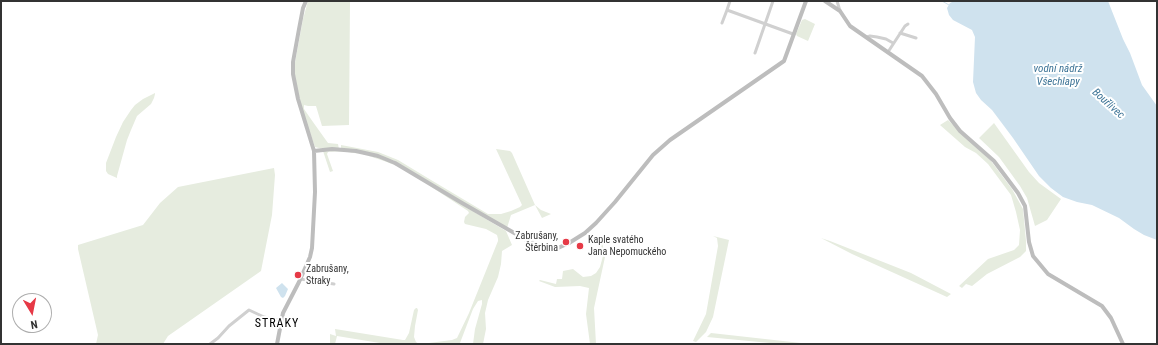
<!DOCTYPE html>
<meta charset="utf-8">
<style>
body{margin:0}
#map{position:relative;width:1158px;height:345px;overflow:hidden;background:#fff;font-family:"Roboto Condensed",sans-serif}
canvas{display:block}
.frame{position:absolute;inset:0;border:2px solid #333;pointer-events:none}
.north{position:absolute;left:12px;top:293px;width:40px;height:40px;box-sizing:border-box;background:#fff;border:1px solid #adadad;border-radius:50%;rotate:170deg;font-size:11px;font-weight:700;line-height:16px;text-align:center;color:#333}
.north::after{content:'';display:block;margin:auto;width:14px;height:18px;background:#e63946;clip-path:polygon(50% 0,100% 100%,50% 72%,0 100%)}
</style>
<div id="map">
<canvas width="1158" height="345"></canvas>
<div class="frame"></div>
<div class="north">N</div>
</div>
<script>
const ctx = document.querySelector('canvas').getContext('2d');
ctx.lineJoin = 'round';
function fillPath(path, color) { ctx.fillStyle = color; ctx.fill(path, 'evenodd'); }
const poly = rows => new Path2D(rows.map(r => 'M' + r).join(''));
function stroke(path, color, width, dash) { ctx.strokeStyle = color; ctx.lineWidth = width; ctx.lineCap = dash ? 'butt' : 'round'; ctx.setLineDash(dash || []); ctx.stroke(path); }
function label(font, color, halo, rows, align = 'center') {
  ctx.font = font + ' "Roboto Condensed",sans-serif'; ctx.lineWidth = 4; ctx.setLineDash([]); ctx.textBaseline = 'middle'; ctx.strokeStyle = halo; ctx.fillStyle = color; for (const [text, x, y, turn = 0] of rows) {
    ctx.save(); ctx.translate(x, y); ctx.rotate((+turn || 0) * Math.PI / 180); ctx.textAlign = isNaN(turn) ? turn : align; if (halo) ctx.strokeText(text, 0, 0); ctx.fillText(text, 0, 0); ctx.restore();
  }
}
fillPath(poly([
 [308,1,350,1,349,125,322,126,316,106,308,106,304,105,304,109,313,122,328,143,338,144,339,149,319,148,315,147,302,111,295,76,294,68,303,19],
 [805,19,815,24,808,41,797,36,796,34,802,20],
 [155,93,155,94,154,98,151,104,137,116,131,130,127,140,117,176,117,178,108,174,106,171,106,163,116,137,123,122,131,110,135,105,143,99],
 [948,120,991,161,1012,189,1023,209,1026,241,1026,251,1020,257,987,274,972,286,966,284,962,288,959,286,988,259,1014,250,1019,245,1020,230,1016,212,1011,195,988,164,976,153,965,147,940,125],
 [994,123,1029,172,1039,183,1061,199,1047,220,1035,226,1027,198,1020,186,999,157,979,138],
 [341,145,378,152,398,160,431,180,488,214,501,214,511,211,520,207,522,205,496,149,510,151,512,153,535,205,541,210,551,214,542,218,535,205,511,215,507,228,393,160,341,148],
 [323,151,352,152,383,159,392,163,506,231,512,245,502,251,501,264,498,277,488,300,485,313,486,329,483,344,473,344,475,329,482,304,482,300,478,301,473,309,460,343,421,344,452,340,457,338,469,313,498,241,498,239,497,235,486,229,465,224,464,222,465,217,469,213,468,211,427,184,397,166,384,161,366,155,348,152,328,152,327,154,333,171,330,172],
 [274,168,275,175,272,215,261,271,168,336,163,344,96,344,98,335,78,249,78,245,143,225,160,203,178,187],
 [713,236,729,240,713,317,706,332,696,342,693,341,706,314,718,246,717,238],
 [821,238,830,241,911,273,951,294,947,297,852,254],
 [602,241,605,257,594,308,596,344,590,344,586,314,589,288,580,286,555,287,539,281,540,280,556,284,557,279,562,279,563,271,573,269,583,277,591,276,596,273,600,267,603,256,601,245],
 [416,308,417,308,418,310,415,326,414,337,416,342,419,344,386,344,337,336,335,344,330,344,330,334,336,336,335,329,403,340,405,340,409,333,414,310],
 [711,333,801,343,769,344,770,343,707,337]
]), '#e6ecdf');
fillPath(poly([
 [954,1,1108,1,1123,39,1130,53,1142,85,1157,106,1157,240,1144,235,1134,229,1119,218,1092,205,1077,202,1063,197,1051,188,1039,176,1013,138,992,110,981,100,976,93,973,82,975,37,972,30,953,20,949,15,947,8,950,3],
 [282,283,288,289,285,296,283,298,281,297,276,288]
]), '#cfe2ee');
stroke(poly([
 [942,1,949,5]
]), '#cfe2ee', 1);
stroke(poly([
 [730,1,727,10,793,34],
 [837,1,840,11],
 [722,23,727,10],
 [900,33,916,38],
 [867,37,870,36,877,37,886,39,893,43],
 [888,52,905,26,908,24],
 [755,53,773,1],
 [300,279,334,284],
 [210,344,218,338,229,326,249,310,264,317,282,321]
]), '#d0d0d0', 3);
stroke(poly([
 [825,1,840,11,850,26,922,76,936,94,950,118,960,131,994,161,1018,193,1025,206,1029,242,1033,256,1048,274,1102,306,1111,318,1123,344],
 [314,151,332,149,356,151,378,156,395,163,462,203,530,242,545,247,558,248,569,243,585,233,596,223,615,202,653,155,670,140,784,61,806,1],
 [277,344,283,313,299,282,310,257,312,248,315,192,314,151,298,99,293,74,293,62,299,29,303,8,306,1]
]), '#bdbdbd', 4);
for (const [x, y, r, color] of [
 [566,242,4,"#e63946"],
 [580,246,4,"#e63946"],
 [298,275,4,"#e63946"]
]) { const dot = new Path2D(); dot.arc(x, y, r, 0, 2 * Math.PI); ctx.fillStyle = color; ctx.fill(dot); stroke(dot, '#fff', 1.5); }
label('10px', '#333', '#fff', [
 ["Zabrušany,",558,236,"right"],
 ["Štěrbina",558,248,"right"],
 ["Kaple svatého",588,240],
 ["Jana Nepomuckého",588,252],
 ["Zabrušany,",306,269],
 ["Straky",306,281]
], 'left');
label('italic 11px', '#3f7597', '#fff', [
 ["vodní nádrž",1058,69],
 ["Všechlapy",1058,82],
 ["Bouřlivec",1108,104,42]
]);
ctx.letterSpacing = '1px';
label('12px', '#000', '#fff', [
 ["STRAKY",277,324]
]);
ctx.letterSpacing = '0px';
</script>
